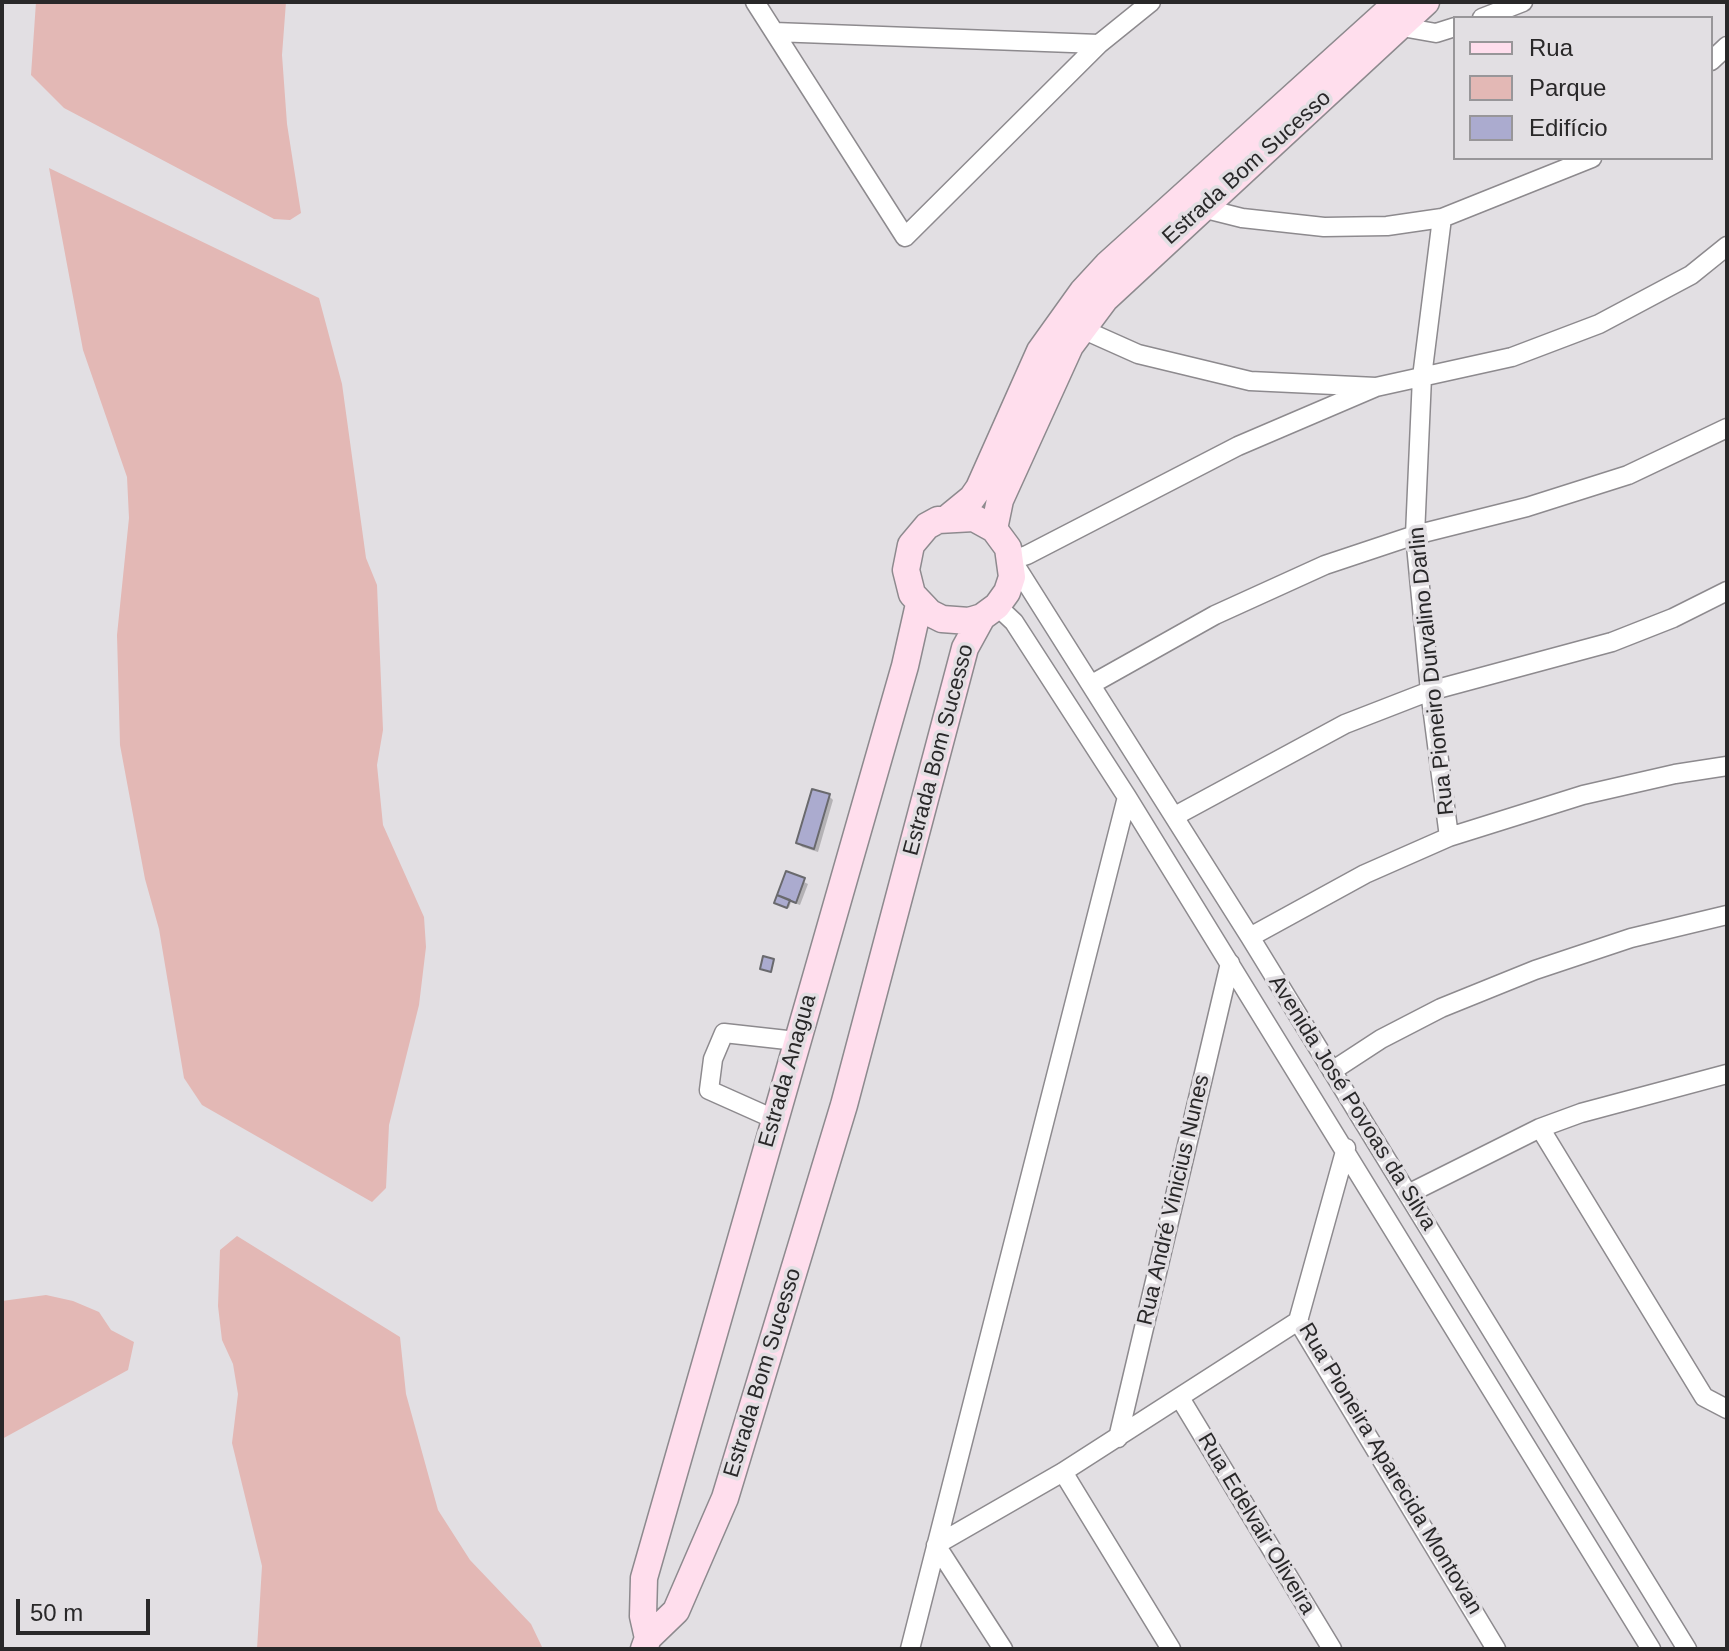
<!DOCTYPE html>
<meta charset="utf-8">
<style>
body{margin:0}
#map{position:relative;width:1729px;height:1651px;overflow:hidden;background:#e2dfe3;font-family:Helvetica,sans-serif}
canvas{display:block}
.frame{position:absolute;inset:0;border:4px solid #292829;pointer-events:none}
.legend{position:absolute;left:1453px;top:16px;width:260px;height:144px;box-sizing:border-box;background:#e2dfe3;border:2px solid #989699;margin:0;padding:10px 14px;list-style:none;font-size:24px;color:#292829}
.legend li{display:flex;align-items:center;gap:16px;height:40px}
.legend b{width:40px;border:2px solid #989699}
.scale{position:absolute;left:16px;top:1599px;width:134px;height:36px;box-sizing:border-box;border:4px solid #292829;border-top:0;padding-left:10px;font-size:24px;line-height:28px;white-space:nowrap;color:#292829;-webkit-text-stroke:6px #e2dfe3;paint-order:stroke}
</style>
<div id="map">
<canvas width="1729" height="1651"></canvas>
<div class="frame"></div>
<ul class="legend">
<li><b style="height:10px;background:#ffdeed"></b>Rua</li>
<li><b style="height:22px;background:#e3b8b5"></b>Parque</li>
<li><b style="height:22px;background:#ababcf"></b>Edifício</li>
</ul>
<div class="scale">50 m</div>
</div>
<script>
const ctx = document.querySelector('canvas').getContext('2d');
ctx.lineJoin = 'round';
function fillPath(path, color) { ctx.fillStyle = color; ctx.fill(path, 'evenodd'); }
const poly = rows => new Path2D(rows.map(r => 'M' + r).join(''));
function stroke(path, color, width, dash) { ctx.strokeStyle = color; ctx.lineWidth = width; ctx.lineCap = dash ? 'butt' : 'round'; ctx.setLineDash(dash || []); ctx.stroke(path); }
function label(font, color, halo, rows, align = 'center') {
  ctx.font = font + ' Helvetica,sans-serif'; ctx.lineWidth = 7; ctx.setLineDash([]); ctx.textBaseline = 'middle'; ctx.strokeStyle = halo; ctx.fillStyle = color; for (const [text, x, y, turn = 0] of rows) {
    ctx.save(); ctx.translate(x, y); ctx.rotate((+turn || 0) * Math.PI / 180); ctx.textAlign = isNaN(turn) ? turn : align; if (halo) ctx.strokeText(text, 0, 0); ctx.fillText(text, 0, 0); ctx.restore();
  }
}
fillPath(poly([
 [36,2,286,2,282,55,287,124,301,213,290,220,274,219,64,108,31,75],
 [49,168,319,298,342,384,366,558,377,585,383,730,377,765,383,825,424,917,426,947,419,1005,389,1125,386,1188,372,1202,202,1105,184,1078,159,929,145,879,120,745,117,635,129,518,127,477,83,350],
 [237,1236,400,1337,406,1394,438,1510,470,1560,531,1624,543,1649,257,1649,262,1566,232,1443,238,1394,233,1364,222,1340,218,1306,220,1250],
 [46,1295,73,1301,99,1312,111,1330,134,1342,128,1370,2,1439,2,1301]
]), '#e3b8b5');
fillPath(poly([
 [829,796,833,800,818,852,802,847,798,843],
 [787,874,808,884,800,905,791,902,789,908,777,904]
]), '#0003');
const building = poly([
 [812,789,830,794,814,849,796,843,812,789],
 [786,871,805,878,796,903,777,895,786,871],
 [777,895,790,900,787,908,774,903,777,895],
 [763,956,774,959,771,972,760,969,763,956]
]);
fillPath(building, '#ababcf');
stroke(building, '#69696d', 2);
const minor = poly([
 [755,2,905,237,1099,44,1151,2],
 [1482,18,1523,2],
 [1394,20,1402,27,1436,33,1455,27],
 [774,32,1099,44],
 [1711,61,1727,46],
 [1202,208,1242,218,1324,227,1387,226,1442,218,1592,158],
 [1442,218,1422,377,1415,535,1430,691,1449,837],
 [1082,329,1138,354,1250,381,1376,387,1512,357,1599,324,1691,275,1727,246],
 [1376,387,1238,446,1027,555,1012,560,1250,937,1687,1649],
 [997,606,1014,622,1127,797,1651,1649],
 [1092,684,1215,615,1325,565,1415,535,1527,507,1628,475,1727,428],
 [1175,816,1345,724,1430,691,1612,642,1673,618,1727,591],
 [1250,937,1365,874,1449,837,1583,795,1675,774,1727,766],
 [1332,1071,1381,1039,1441,1008,1535,970,1631,938,1727,915],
 [774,1119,709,1090,713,1059,724,1033,796,1041],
 [1540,1128,1704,1397,1727,1409],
 [1346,1148,1298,1321,1496,1649],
 [1408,1194,1540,1128,1581,1113,1727,1074],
 [1180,1398,1332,1649],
 [1118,1438,1230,963],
 [1063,1472,1171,1649],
 [910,1649,1127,797],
 [1003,1649,936,1545,1063,1472,1298,1321]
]);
const secondary = poly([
 [950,516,972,498,979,488,1040,351,1083,291,1107,265,1398,2],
 [994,529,1000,500,1070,346,1105,299,1426,2],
 [648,1638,676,1611,725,1498,844,1105,965,648,982,617,997,606,1007,592,1012,577,1008,548,994,529,974,518,938,520,927,526,911,545,906,570,912,594,930,613,942,619,969,621,982,617],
 [644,1649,648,1638,643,1616,644,1578,905,666,919,604]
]);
stroke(minor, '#8d8a8e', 21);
stroke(secondary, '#8d8a8e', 29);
stroke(minor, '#fff', 18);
stroke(secondary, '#ffdeed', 26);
label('22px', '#292829', '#e2dfe3', [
 ["Estrada Bom Sucesso",1247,168,-42],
 ["Rua Pioneiro Durvalino Darlin",1432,671,-96],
 ["Estrada Bom Sucesso",939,750,-75],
 ["Estrada Anagua",788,1071,-74],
 ["Avenida José Povoas da Silva",1352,1103,58],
 ["Rua André Vinicius Nunes",1174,1200,-77],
 ["Estrada Bom Sucesso",763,1373,-73],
 ["Rua Pioneira Aparecida Montovan",1390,1469,59],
 ["Rua Edelvair Oliveira",1256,1524,59]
]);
</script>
